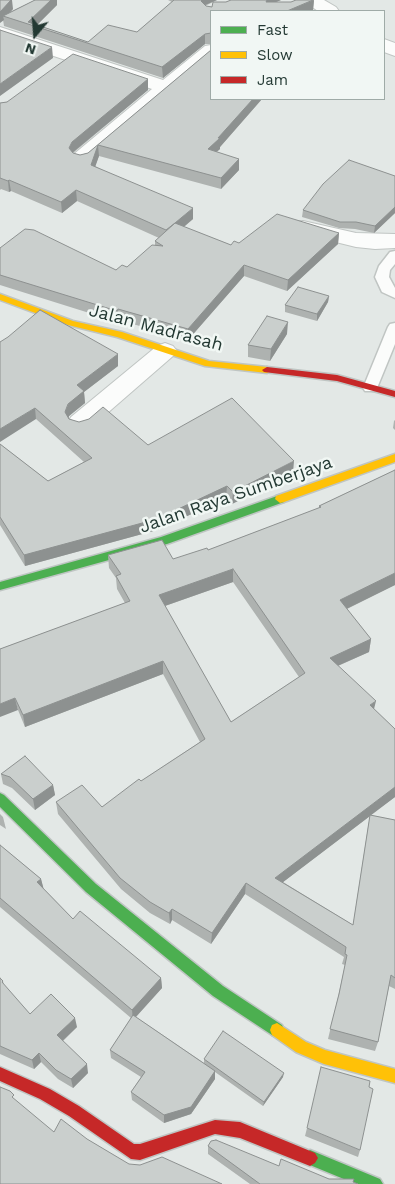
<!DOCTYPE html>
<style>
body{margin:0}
#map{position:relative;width:395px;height:1184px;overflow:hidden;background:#e3e8e6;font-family:"Work Sans",sans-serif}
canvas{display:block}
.legend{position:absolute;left:210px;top:10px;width:175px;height:90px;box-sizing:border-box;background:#f1f7f4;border:1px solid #9faba7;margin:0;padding:6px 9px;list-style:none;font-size:15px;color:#233933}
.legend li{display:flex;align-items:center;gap:10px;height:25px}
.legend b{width:25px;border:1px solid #9faba7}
.north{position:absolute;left:10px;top:10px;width:50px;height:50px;-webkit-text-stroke:4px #f1f7f4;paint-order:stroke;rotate:198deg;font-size:14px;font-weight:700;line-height:20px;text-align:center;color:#233933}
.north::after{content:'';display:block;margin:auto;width:18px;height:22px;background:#233933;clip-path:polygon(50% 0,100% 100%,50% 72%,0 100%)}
</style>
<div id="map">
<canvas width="395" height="1184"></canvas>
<ul class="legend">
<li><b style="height:6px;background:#4caf50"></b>Fast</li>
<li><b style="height:6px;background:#ffc107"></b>Slow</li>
<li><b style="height:6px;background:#c62828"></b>Jam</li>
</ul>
<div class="north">N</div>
</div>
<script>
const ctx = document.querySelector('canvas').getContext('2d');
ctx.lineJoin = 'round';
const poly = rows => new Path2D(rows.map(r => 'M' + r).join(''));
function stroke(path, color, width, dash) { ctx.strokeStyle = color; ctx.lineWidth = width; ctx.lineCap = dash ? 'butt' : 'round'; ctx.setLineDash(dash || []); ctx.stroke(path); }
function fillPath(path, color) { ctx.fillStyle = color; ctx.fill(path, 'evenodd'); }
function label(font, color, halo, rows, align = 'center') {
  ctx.font = font + ' "Work Sans",sans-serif'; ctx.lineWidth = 5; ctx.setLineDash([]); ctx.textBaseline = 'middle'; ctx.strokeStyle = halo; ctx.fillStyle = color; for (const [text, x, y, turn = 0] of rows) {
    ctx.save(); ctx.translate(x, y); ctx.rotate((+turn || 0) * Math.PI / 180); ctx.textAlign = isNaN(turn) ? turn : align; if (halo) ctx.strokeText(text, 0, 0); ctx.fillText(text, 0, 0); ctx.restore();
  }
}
const lane = poly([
 [395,251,395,264,390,270,389,277,395,288,395,298,382,292,375,277,379,266,390,252,395,251],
 [395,323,395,344,377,388,375,391,365,391,363,388,388,327,390,324,395,323]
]);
const street = poly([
 [302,0,324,0,336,7,339,11,318,11,302,0],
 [0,27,163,80,205,46,211,45,211,59,88,162,81,164,74,162,71,158,74,154,152,89,0,38,0,27],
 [384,39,395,43,395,56,384,52,384,39],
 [303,221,356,233,395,234,395,248,375,249,356,247,295,232,292,227,295,222,303,221],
 [165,343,173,346,177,351,173,356,89,429,80,432,71,429,68,423,71,417,157,346,165,343]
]);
const fast = poly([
 [280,495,285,499,284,502,167,544,0,590,0,582,161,537,280,495],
 [0,793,4,795,96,884,223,986,282,1025,284,1030,282,1035,277,1037,272,1035,213,996,86,892,0,807,0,793],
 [310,1150,380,1179,383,1184,356,1184,305,1163,302,1158,305,1153,310,1150]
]);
const slow = poly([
 [0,294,73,321,122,332,209,361,267,367,272,370,267,373,205,366,117,337,68,325,0,300,0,294],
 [395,454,395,462,284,502,280,503,275,499,276,496,395,454],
 [277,1023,306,1042,325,1050,395,1069,395,1083,324,1064,296,1052,272,1035,270,1030,272,1025,277,1023]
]);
const jam = poly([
 [267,367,337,375,395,391,395,397,337,381,264,372,262,370,267,367],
 [0,1067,50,1089,79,1106,134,1144,140,1144,215,1120,240,1122,315,1153,318,1158,315,1163,310,1166,240,1138,215,1134,140,1160,131,1159,69,1116,40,1099,0,1081,0,1067]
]);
stroke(lane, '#c0c5c3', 3);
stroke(street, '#c0c5c3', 2);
stroke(fast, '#bfc5c3', 3);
stroke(slow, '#bfc5c3', 3);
stroke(jam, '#bfc5c3', 3);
fillPath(lane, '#fbfcfb');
fillPath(street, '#fbfcfb');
fillPath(fast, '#4caf50');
fillPath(slow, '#ffc107');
fillPath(jam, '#c62828');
fillPath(poly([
 [0,0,13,9,10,12,35,0,57,0,57,5,37,25,88,42,137,32,172,2,168,0,217,0,205,6,206,6,212,7,231,0,281,0,276,2,291,2,314,0,313,10,311,11,211,11,211,44,205,44,163,78,4,26],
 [211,50,211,99,262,99,220,147,220,149,216,152,239,159,239,170,221,189,99,156,95,166,193,219,184,227,231,245,239,243,339,233,338,244,287,291,244,276,188,340,119,320,118,322,0,285,0,248,116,270,127,267,155,245,155,241,159,238,77,201,62,213,11,191,9,192,1,189,0,190,0,103,148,79,148,90,73,153,80,155,88,153],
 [395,176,395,213,374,233,355,229,339,228,302,217,303,210],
 [329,296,328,302,317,321,285,312,285,305],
 [287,334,270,361,248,357,248,345],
 [0,342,118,366,84,392,85,403,69,416,69,419,148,445,293,473,232,504,226,498,157,530,25,566,0,525,0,444,48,481,84,462,36,419],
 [395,420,395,430,393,428,394,421],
 [395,470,395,585,347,609,371,639,369,652,338,666,374,709,395,729,395,797,370,815,395,820,395,989,389,986,378,1042,375,1051,328,1039,338,997,345,965,342,964,344,957,245,894,211,944,172,920,170,924,150,913,121,889,58,814,56,802,102,807,200,742,163,674,25,727,18,710,0,649,125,603,117,589,116,578,109,568,108,555,173,559,208,550,319,508,319,506],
 [233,582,299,677,231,722,165,606],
 [370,816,368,827,353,925,283,882],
 [1,774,53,785,55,795,35,810,12,788,3,784],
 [0,814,3,817,6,829,0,825],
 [0,845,41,879,43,888,73,919,161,978,162,988,136,1017,204,1063,204,1059,283,1077,263,1106,215,1072,215,1079,191,1114,164,1123,132,1100,131,1092,141,1077,111,1058,110,1050,131,1018,0,907],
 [0,978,3,981,4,985,30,1014,77,1027,63,1041,88,1073,73,1088,58,1079,41,1062,34,1069,0,1054],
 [307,1128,360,1150,358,1157,305,1136],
 [208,1146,279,1166,329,1179,353,1182,358,1184,250,1184,208,1154]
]), '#aeb2b0');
fillPath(poly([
 [4,0,12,0,13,9,6,17,3,16,4,20,0,23,0,12],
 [51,0,57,0,57,5,36,26,28,22],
 [202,0,217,0,205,5,201,11],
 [267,0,281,0,269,5,266,2],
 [314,0,313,10,311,11,287,11],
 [205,34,205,44,163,78,162,67],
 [52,47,53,58,0,96,0,84],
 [148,79,148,90,72,153,69,148,72,142],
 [253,99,262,99,220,147,220,149,208,160,208,149],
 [98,145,99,156,92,176,91,165],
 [239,159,239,170,221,189,221,178],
 [9,180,11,191,9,192,8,181],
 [76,190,77,201,62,213,61,202],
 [395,207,395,213,374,233,375,226],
 [193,208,193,219,175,234,175,223],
 [339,233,338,244,287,291,288,280],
 [244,265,244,276,188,340,188,329],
 [329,296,328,302,317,321,317,314],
 [118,309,119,320,118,322,117,311],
 [288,322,287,334,270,361,271,349],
 [118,354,118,366,84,392,85,403,69,416,66,424,65,412,77,385],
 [35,408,36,419,0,442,0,429],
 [294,461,293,473,232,504,233,492],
 [227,486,226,498,157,530,25,566,24,555],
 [233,569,233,582,159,608,159,595],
 [395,573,395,585,338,613,340,600],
 [371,639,369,652,328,670,330,658],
 [163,661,163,674,25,727,23,715],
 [15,698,18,710,0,717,0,704],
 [376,701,373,713,370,705],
 [53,785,55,795,35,810,33,799],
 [395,787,395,797,274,889,275,878],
 [41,879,44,890,37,882],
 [246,883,245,894,211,944,212,933],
 [172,909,172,920,170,924,169,913],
 [161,978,162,988,133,1020,132,1010],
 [75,1018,77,1027,59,1044,57,1035],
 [39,1053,41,1062,34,1069,32,1060],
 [87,1064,88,1073,73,1088,71,1079],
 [215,1071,215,1079,191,1114,164,1123,164,1115],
 [284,1073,283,1077,263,1106,264,1102]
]), '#8d9190');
const building = poly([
 [0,0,11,0,0,12,0,0],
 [35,0,51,0,28,22,88,42,108,25,137,32,174,0,202,0,201,1,206,6,212,7,213,2,226,2,231,0,267,0,266,2,291,2,296,0,313,0,287,11,211,11,211,33,205,34,162,67,3,16,35,0],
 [0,30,52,47,0,84,0,30],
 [211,50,211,99,253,99,218,138,220,138,208,149,239,159,221,178,98,145,91,165,193,208,175,223,231,245,234,241,239,243,277,214,339,233,288,280,244,265,188,329,118,309,117,311,0,275,0,248,25,229,34,230,116,270,122,265,127,267,152,245,163,246,155,241,175,223,166,230,76,190,61,202,9,180,8,181,0,178,0,103,7,102,73,54,148,79,72,142,69,148,73,153,80,155,88,153,211,50],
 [349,160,395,176,395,207,375,226,356,222,340,222,303,210,323,184,349,160],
 [298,287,329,296,317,314,285,305,298,287],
 [40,310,118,354,77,385,84,391,68,404,65,412,69,419,79,422,89,419,103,407,148,445,232,398,294,461,233,492,227,486,157,519,24,555,0,517,0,444,48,481,92,458,35,408,0,429,0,342,8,337,40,310],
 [267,316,288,322,271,349,248,345,267,316],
 [395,470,395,573,340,600,371,639,330,658,376,701,370,705,395,729,395,787,275,878,353,925,370,815,395,820,395,978,391,975,378,1042,330,1029,339,994,347,955,345,954,346,947,246,883,212,933,172,909,169,913,150,902,120,878,56,802,82,785,102,807,139,779,141,781,205,739,163,661,23,715,15,698,0,704,0,649,130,601,116,576,121,574,108,555,162,540,173,559,207,548,208,550,321,507,319,506,395,470],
 [233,569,305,673,231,722,159,595,233,569],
 [25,756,53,785,33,799,10,777,1,774,25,756],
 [0,845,41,879,37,882,73,919,80,911,161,978,132,1010,0,898,0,845],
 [0,978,3,981,2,982,30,1014,51,994,75,1018,57,1035,87,1064,71,1079,56,1070,39,1053,32,1060,0,1046,0,978],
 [133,1015,215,1071,191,1107,164,1115,131,1092,145,1072,110,1050,133,1015],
 [223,1031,284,1073,264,1102,204,1059,223,1031],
 [321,1067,370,1081,369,1087,373,1089,360,1150,307,1128,321,1067],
 [0,1087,10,1091,14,1095,12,1097,54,1132,61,1119,87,1139,129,1164,140,1165,162,1157,222,1184,0,1184,0,1087],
 [216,1140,279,1166,281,1159,329,1179,354,1179,353,1182,358,1184,260,1184,208,1146,211,1141,216,1140]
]);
fillPath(building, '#cacfcd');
stroke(building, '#8d9190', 1);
label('18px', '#233933', '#f1f7f4', [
 ["Jalan Madrasah",156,328,15],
 ["Jalan Raya Sumberjaya",236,495,-19]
]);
</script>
